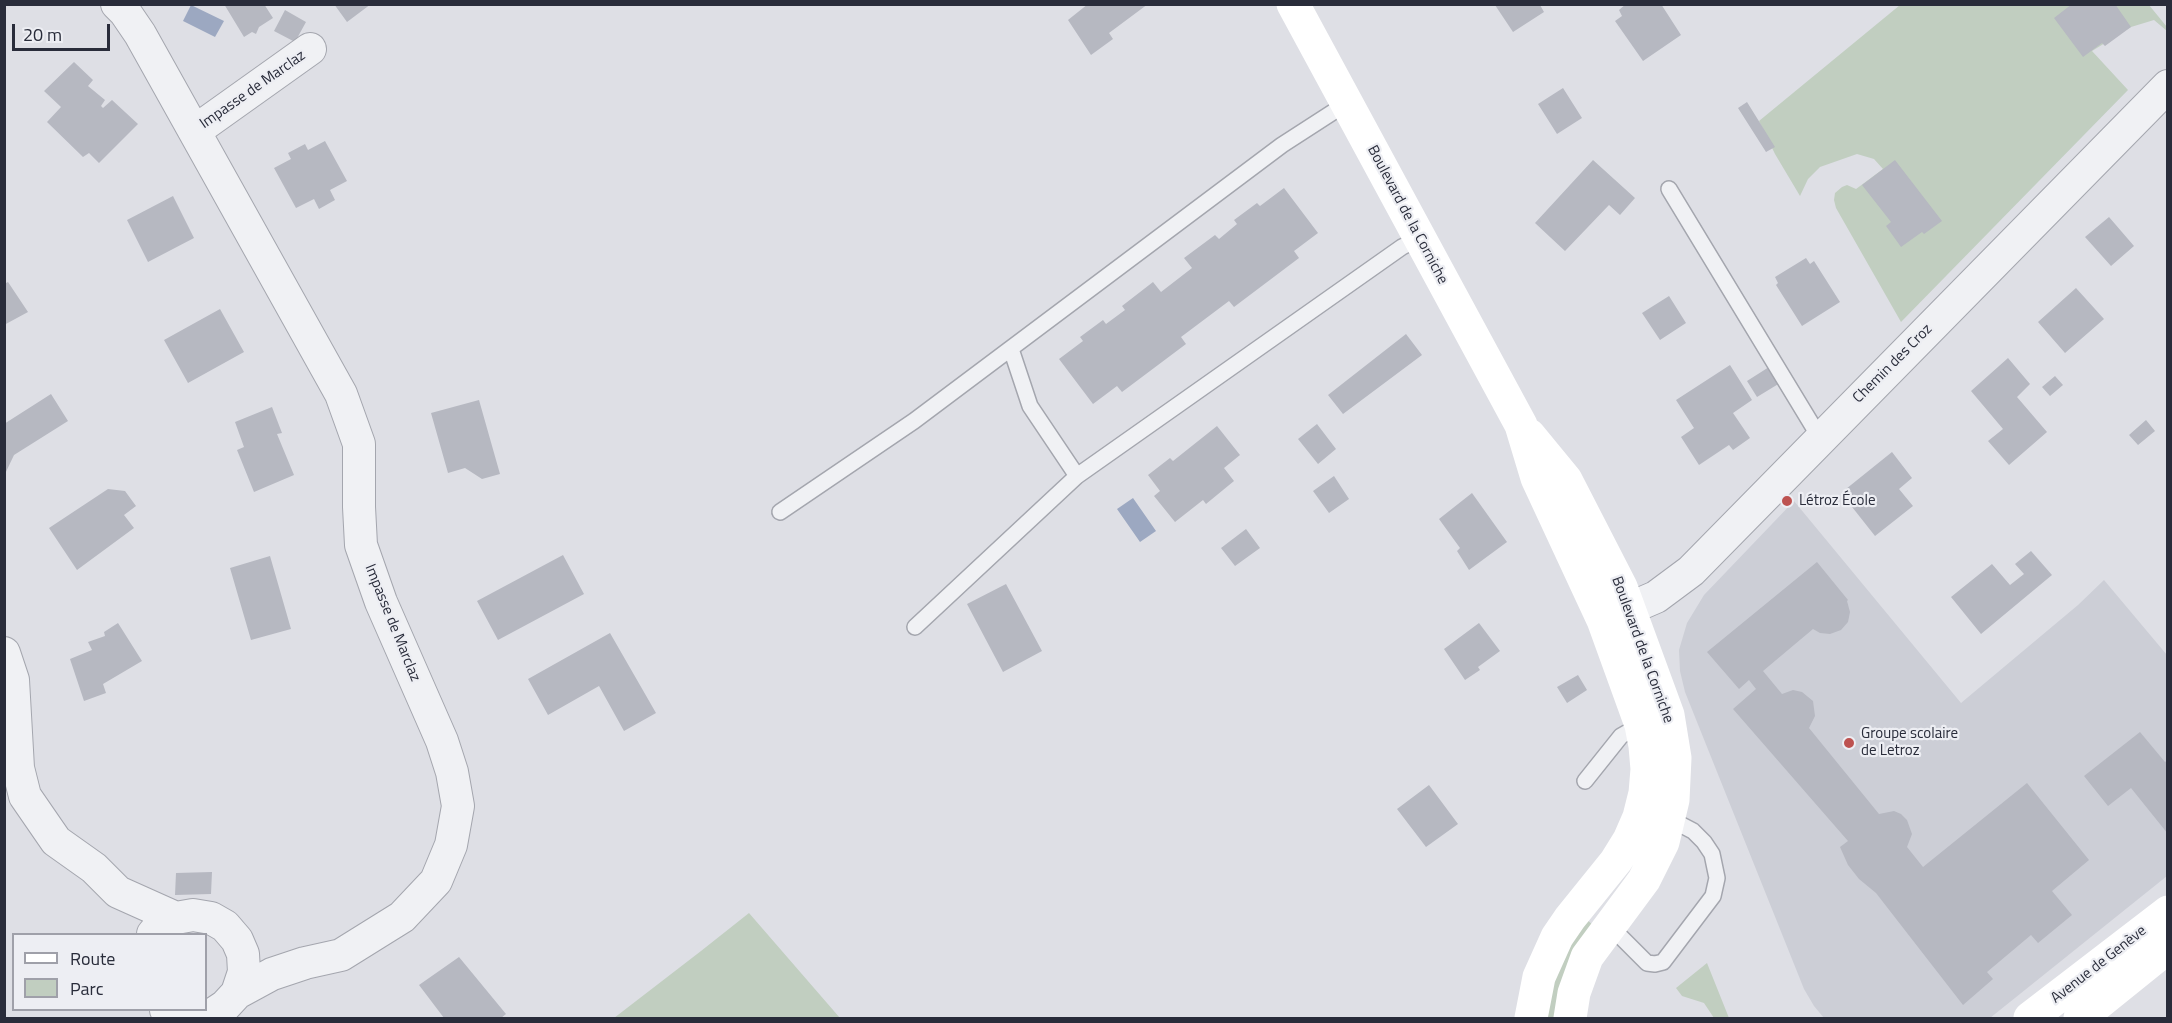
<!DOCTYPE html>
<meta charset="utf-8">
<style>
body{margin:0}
#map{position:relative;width:2172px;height:1023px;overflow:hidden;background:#dedfe5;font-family:"Titillium Web",sans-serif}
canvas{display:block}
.frame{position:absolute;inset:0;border:6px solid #292c3a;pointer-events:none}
.legend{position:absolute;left:12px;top:933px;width:195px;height:78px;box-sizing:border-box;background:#edeef3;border:2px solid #9fa0a9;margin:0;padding:8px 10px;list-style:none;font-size:18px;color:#292c3a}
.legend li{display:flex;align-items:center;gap:12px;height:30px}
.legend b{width:30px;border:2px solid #9fa0a9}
.scale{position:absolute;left:12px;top:24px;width:98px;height:27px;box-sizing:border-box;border:3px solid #292c3a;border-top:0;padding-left:8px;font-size:18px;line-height:21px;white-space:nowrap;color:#292c3a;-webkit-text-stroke:4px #edeef3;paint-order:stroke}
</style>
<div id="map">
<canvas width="2172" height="1023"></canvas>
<div class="frame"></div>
<ul class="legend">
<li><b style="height:8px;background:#fff"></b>Route</li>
<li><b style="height:16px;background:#c1cec0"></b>Parc</li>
</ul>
<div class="scale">20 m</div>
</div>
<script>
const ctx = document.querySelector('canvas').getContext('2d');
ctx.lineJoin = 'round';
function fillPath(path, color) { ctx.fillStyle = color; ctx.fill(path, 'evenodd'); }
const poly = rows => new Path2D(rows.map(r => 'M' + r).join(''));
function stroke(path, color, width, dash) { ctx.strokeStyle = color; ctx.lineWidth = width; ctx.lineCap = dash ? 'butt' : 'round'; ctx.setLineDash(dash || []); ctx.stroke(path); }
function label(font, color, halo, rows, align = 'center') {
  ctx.font = font + ' "Titillium Web",sans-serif'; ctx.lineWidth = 4.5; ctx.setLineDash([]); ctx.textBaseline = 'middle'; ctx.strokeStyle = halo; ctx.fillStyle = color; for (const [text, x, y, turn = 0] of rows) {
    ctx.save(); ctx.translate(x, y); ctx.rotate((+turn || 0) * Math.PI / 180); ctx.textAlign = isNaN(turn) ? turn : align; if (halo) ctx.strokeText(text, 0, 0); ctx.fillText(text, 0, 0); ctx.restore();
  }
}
fillPath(poly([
 [1794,501,1961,703,2078,605,2104,580,2167,655,2167,876,1990,1018,1824,1018,1814,1006,1804,989,1685,692,1680,671,1679,650,1687,623,1704,595]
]), '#ccced6');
fillPath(poly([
 [1900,5,2149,5,2167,27,2167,31,2154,20,2131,27,2092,51,2128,90,1901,322,1836,208,1834,200,1835,193,1842,187,1847,185,1856,189,1883,169,1874,159,1857,154,1820,167,1808,179,1800,196,1775,154,1759,121],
 [749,913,840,1018,614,1018,701,951],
 [1585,918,1594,926,1558,1018,1546,1018,1552,982],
 [1707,963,1729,1018,1714,1018,1704,1003,1682,996,1676,988]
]), '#c1cec0');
fillPath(poly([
 [191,5,224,21,215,37,183,21],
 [1133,498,1156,531,1140,542,1117,509]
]), '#9ca8c1');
fillPath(poly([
 [224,4,264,4,273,18,259,27,256,34,252,32,244,37],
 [334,4,371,4,347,22],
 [1088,4,1148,4,1109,33,1113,39,1091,55,1068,20],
 [1626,4,1661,4,1681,35,1643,61,1615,21,1622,16,1619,10],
 [2072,4,2115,4,2131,27,2105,46,2102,43,2083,57,2054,18],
 [1495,5,1540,5,1544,12,1513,32],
 [285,10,306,22,295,42,274,31],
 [74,62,93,80,88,86,105,100,101,106,103,108,112,100,138,124,99,163,89,153,83,157,47,122,61,107,44,91],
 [1563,88,1582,118,1557,134,1538,104],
 [1747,102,1775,147,1766,152,1738,108],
 [325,141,347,181,330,190,335,200,319,209,314,199,296,208,274,168,291,159,288,153,305,144,308,150],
 [1593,160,1635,198,1620,215,1609,205,1565,251,1535,223],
 [1895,160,1942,221,1924,234,1922,232,1901,247,1886,226,1891,222,1862,185],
 [1284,188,1318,233,1294,251,1299,258,1234,307,1229,301,1181,337,1186,344,1122,392,1117,386,1093,404,1059,359,1083,341,1080,337,1103,320,1106,324,1125,310,1122,306,1153,282,1161,292,1192,268,1184,258,1215,235,1219,239,1237,224,1234,220,1257,203,1260,206],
 [173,196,194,238,148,262,127,220],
 [2109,217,2134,246,2111,266,2085,237],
 [1806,258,1810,264,1814,261,1840,302,1802,326,1776,285,1778,283,1775,277],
 [8,282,28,312,4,325,4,284],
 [2076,288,2104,319,2065,353,2038,322],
 [1669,296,1686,323,1660,340,1642,313],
 [220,309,244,352,188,383,164,340],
 [1406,334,1422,355,1343,414,1328,395],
 [2008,358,2030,384,2017,397,2047,432,2009,465,1988,441,2003,429,1971,391],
 [1730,365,1752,400,1733,413,1750,438,1733,450,1729,445,1699,465,1681,437,1694,428,1676,400],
 [1769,367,1780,383,1757,397,1747,381],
 [2055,376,2063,385,2050,396,2042,387],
 [51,394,68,421,14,455,4,476,4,424],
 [479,400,500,474,482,479,465,468,448,473,431,413],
 [272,407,282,433,277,434,294,475,254,492,237,450,244,447,235,422],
 [2146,420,2155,431,2138,445,2129,435],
 [1317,424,1336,449,1318,464,1298,439],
 [1217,426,1240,455,1224,468,1234,481,1206,504,1203,500,1175,522,1154,496,1160,491,1148,475,1170,458,1173,461],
 [1892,452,1912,478,1899,489,1913,506,1875,536,1841,493],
 [1334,476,1349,499,1329,513,1313,491],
 [108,489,125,491,136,506,124,515,134,528,77,570,49,528],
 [1472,493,1507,542,1469,570,1457,551,1460,548,1439,519],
 [1246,529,1260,548,1235,566,1221,548],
 [2031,551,2052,575,1981,634,1951,597,1992,564,2010,585,2024,574,2015,564],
 [563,555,584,594,498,640,477,601],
 [270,556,291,629,251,640,230,568],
 [1817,562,1848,600,1847,601,1850,612,1848,622,1841,630,1830,634,1820,633,1813,629,1763,671,1782,694,1793,690,1802,692,1813,701,1815,716,1809,728,1879,814,1894,811,1901,814,1907,820,1912,834,1907,847,1923,867,2027,783,2089,860,2052,891,2072,915,2038,943,2031,935,1987,972,1993,979,1963,1005,1876,893,1859,879,1848,865,1840,847,1848,841,1733,709,1756,689,1749,680,1739,689,1707,652],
 [1006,584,1042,651,1003,672,967,604],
 [118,623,142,661,103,684,106,693,84,701,70,659,92,650,88,642,105,636,104,632],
 [1479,623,1500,651,1478,667,1480,670,1465,680,1444,649],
 [610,633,656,713,624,731,599,686,548,715,528,679],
 [1578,675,1587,690,1567,703,1557,687],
 [2140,732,2165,762,2168,760,2168,834,2131,788,2108,806,2084,776],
 [1429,785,1458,824,1426,847,1397,809],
 [212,872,211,894,175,895,176,873],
 [459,957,506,1014,501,1018,444,1018,419,985]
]), '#b6b8c1');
const lane = poly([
 [1669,189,1820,438],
 [1011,349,1030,406,1077,476],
 [780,512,914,421,1282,145,1347,103],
 [915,627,1077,476,1402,247,1420,238],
 [1585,781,1621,736,1642,724],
 [1609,925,1647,963,1655,964,1663,962,1713,896,1717,878,1712,854,1704,842,1693,831,1670,819]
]);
const street = poly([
 [117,4,125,12,140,34,341,394,359,444,359,507,361,545,381,602,442,741,452,772,458,806,451,845,436,881,402,917,341,955,305,963,272,974,237,993],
 [195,131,310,49],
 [1605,619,1656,597,1691,571,2168,86],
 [4,653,13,680,18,768,25,796,56,841,94,868,118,892,176,918],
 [153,934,159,927,176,918,193,915,211,918,225,926,237,940,243,954,244,972,237,993,225,1006,213,1014,195,1018,177,1016,166,1010]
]);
stroke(lane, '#a4a6ae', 18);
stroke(street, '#a4a6ae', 34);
stroke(lane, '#f0f1f4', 15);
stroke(street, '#f0f1f4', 32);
stroke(poly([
 [1293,4,1521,425,1537,478,1603,620,1641,725,1645,746,1647,769,1645,793,1639,817,1629,840,1616,861,1570,918,1557,937,1539,977,1531,1018],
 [1529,435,1566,480,1621,587,1668,715,1675,758,1673,800,1663,842,1644,880,1587,957,1574,993,1570,1018],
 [2030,1018,2168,912],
 [2080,1018,2168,947]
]), '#fff', 33);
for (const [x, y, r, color] of [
 [1787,501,6,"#bd5250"],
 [1849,743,6,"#bd5250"]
]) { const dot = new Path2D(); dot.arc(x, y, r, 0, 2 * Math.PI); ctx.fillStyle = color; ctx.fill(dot); stroke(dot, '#edeef3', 2); }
label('15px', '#292c3a', '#edeef3', [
 ["Impasse de Marclaz",253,90,-35],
 ["Boulevard de la Corniche",1407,215,62],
 ["Chemin des Croz",1893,364,-45],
 ["Impasse de Marclaz",392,623,68],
 ["Boulevard de la Corniche",1642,650,70],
 ["Avenue de Genève",2099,965,-38]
]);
label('15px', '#292c3a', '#edeef3', [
 ["Létroz École",1799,501],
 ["Groupe scolaire",1861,734],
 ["de Letroz",1861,751]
], 'left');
</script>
